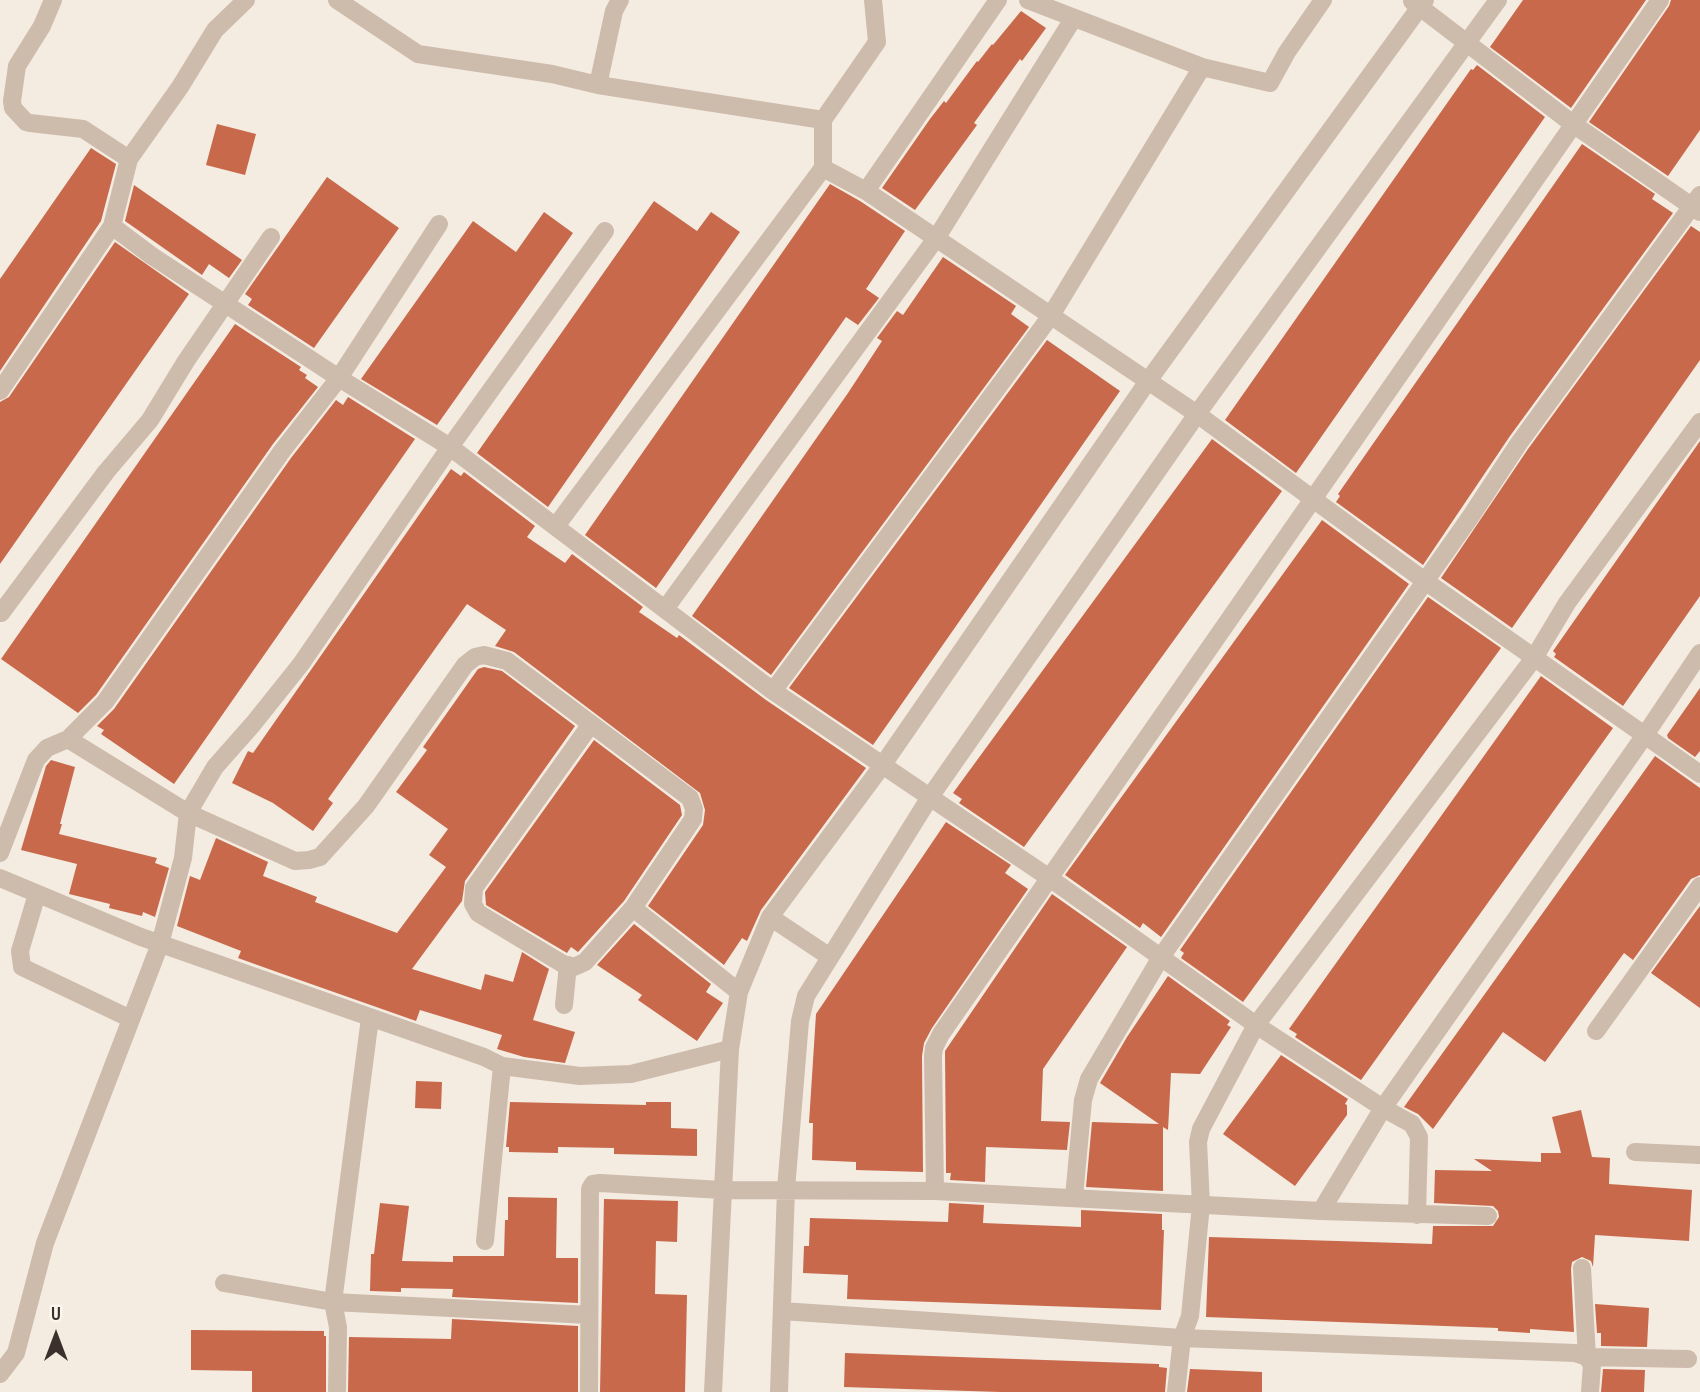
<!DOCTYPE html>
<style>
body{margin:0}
#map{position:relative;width:1700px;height:1392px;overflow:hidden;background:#f4ebe1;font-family:"Sofia Sans Condensed",sans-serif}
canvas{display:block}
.north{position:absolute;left:21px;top:1301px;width:70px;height:70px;-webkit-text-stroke:5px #fbf5ee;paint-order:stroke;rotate:0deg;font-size:19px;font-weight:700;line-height:28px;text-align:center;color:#3b302b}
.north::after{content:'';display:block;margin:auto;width:24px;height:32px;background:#3b302b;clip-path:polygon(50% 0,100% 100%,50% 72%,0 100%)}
</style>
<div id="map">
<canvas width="1700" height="1392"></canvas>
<div class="north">U</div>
</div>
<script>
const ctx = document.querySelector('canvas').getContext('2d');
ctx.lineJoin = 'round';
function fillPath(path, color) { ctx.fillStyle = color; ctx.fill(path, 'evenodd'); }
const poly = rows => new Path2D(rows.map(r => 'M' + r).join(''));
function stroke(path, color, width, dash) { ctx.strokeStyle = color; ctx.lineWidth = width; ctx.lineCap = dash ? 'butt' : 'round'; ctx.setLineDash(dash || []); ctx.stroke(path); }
fillPath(poly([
 [1523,0,1646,0,1571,108,1490,47],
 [1671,0,1700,0,1700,130,1668,176,1589,122,1669,6],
 [1021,11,1046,28,1022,61,1020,59,974,123,977,125,915,210,882,188,930,119,944,101,946,103,977,61,978,62,992,44,993,45],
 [1477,65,1545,117,1296,473,1225,420,1471,69,1473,70],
 [217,124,256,134,245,175,206,165],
 [1582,144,1655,194,1652,199,1673,213,1510,436,1423,565,1336,502,1340,496,1338,494],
 [91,148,116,164,101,221,0,371,0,279],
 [327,177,399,228,314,348,248,305,252,299,245,294],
 [830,184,860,201,905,231,866,289,879,298,858,325,846,317,656,588,585,535],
 [134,185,242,260,229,278,209,264,202,275,125,221],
 [654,201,697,231,711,212,740,232,548,507,477,453],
 [544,212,573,233,437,425,361,379,473,221,516,252],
 [1691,226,1700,232,1700,360,1512,628,1441,578,1528,449],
 [115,242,189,294,0,564,0,402,9,397],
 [943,257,1016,306,1011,314,1029,327,771,675,692,616,848,393,882,341,877,338,897,311,903,315],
 [235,324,301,367,299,370,307,375,305,378,318,387,273,444,96,695,78,713,1,659],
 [1047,340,1120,391,873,745,789,688],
 [348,397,415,439,174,784,101,734,104,730,97,726,114,709,291,458,336,400,343,405],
 [1212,439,1282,491,1024,847,959,803,962,799,953,793],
 [1700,441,1700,596,1623,706,1554,657,1556,654,1553,651],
 [451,469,461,476,464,472,535,526,527,537,565,563,572,554,643,607,639,612,677,638,679,635,766,700,866,768,761,910,747,941,742,938,724,965,648,906,703,825,705,810,700,793,514,652,495,646,506,630,467,604,328,799,333,803,313,831,273,803,232,783,248,751,253,753],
 [1322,520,1409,584,1161,937,1143,923,1140,928,1065,875],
 [1428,597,1501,648,1243,1002,1181,958,1184,953,1180,950],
 [484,667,502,671,575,726,465,881,462,901,412,969,481,990,485,974,513,982,522,952,549,969,533,1020,575,1032,565,1063,524,1057,497,1049,502,1035,420,1010,416,1021,277,972,238,958,241,951,177,926,190,876,200,880,216,838,268,862,263,876,317,897,315,902,397,933,446,867,429,855,448,829,396,792,427,750,423,747,478,669],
 [1541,676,1613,728,1361,1080,1295,1037,1297,1034,1289,1029],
 [1700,688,1700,751,1695,757,1668,738,1667,735],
 [594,740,680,805,682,815,624,901,578,952,571,947,567,953,486,905,485,892],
 [1655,756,1700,788,1700,875,1691,879,1633,960,1624,953,1545,1062,1503,1032,1433,1129,1418,1114,1404,1107],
 [51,760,75,767,60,824,62,824,59,834,157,858,155,863,169,868,155,917,143,912,142,916,109,908,110,904,69,894,77,864,21,850,46,766],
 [946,822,1011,865,1005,873,1028,889,932,1028,924,1043,922,1056,923,1172,856,1170,856,1162,812,1160,813,1123,809,1123,816,1014],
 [1052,894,1127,947,1043,1069,1041,1121,1070,1122,1067,1150,986,1147,985,1182,950,1180,951,1173,946,1173,945,1051],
 [1700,906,1700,1008,1651,973],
 [634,924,711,984,706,992,723,1003,697,1041,638,1000,642,995,597,965],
 [1168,976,1230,1021,1227,1025,1231,1027,1200,1074,1171,1073,1168,1130,1163,1127,1163,1191,1086,1187,1092,1122,1159,1124,1100,1083,1127,1037],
 [1281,1055,1348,1099,1345,1104,1347,1105,1347,1115,1295,1186,1223,1134],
 [416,1081,442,1082,441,1109,415,1108],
 [510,1102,646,1105,646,1102,671,1102,671,1128,697,1129,697,1156,614,1154,614,1148,558,1147,558,1153,509,1152,509,1147,506,1147],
 [1581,1110,1592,1157,1610,1158,1609,1184,1692,1190,1689,1241,1595,1235,1593,1267,1591,1261,1582,1257,1572,1262,1571,1269,1574,1332,1530,1329,1530,1333,1498,1331,1498,1328,1206,1317,1209,1237,1432,1244,1433,1226,1493,1226,1499,1217,1498,1211,1493,1206,1434,1203,1435,1170,1492,1171,1474,1159,1541,1162,1541,1153,1561,1153,1552,1117],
 [508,1197,557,1198,556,1258,578,1258,578,1303,452,1297,453,1289,401,1288,401,1292,370,1291,371,1254,374,1254,380,1203,409,1206,402,1261,453,1262,453,1256,504,1256,505,1220,508,1220],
 [604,1199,678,1201,677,1242,656,1241,655,1294,687,1295,685,1392,600,1392],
 [949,1203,984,1205,983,1223,1081,1227,1081,1210,1162,1214,1162,1230,1164,1230,1161,1310,847,1299,848,1275,803,1273,804,1246,809,1246,810,1218,948,1222],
 [1595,1304,1649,1308,1647,1347,1601,1346,1601,1333,1597,1333],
 [452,1319,578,1326,578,1392,348,1392,349,1337,451,1339],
 [191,1330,324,1331,324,1336,326,1336,326,1392,252,1392,252,1371,191,1370],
 [845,1353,1159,1364,1159,1367,1167,1368,1165,1392,1000,1392,844,1387],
 [1190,1369,1262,1372,1262,1392,1187,1392],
 [1603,1369,1645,1370,1644,1392,1601,1392]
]), '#c8694b');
stroke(poly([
 [53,0,42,26,17,66,12,101,13,108,26,122,30,123,83,129,129,159],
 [337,0,418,54,552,74,598,85,823,120],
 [1028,0,1202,67,1270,83,1287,52,1323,0],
 [1412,1,1573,124,1700,212],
 [598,85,614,11,620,0],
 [823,168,866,191,1197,414,1425,581,1700,774],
 [866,191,998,0],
 [112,226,152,256,339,378,450,447,773,691,1048,877,1256,1025,1383,1108,1412,1124,1419,1137,1417,1215],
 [0,391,112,226,129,159,180,87,215,30,246,0],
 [556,526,823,168,823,120,877,42,873,0],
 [665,609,937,237,1073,19],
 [1,613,106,472,150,420,186,361,271,237],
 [773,691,1050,317,1202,67],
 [591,724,474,888,473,904,478,913,563,964,574,967,585,962,633,908],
 [68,739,188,813,295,861,309,860,320,857,366,806,465,665,475,657,484,655,507,661,690,798,694,809,693,819,633,908,739,992],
 [0,853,36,760,47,748,68,739,105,702,282,451,339,378,439,224],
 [0,878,141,937,484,1057,502,1066,580,1076,631,1074,730,1049],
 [37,894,20,951,22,967,131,1019],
 [770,917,830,957],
 [564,1005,568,965],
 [1596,1031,1700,886],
 [1635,1152,1700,1155],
 [935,1191,933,1056,934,1048,941,1034,1660,0],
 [1074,1197,1083,1100,1089,1079,1161,957,1471,516,1519,443,1700,195],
 [1321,1211,1383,1108,1645,735,1700,653],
 [485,1241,502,1066],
 [1582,1268,1587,1357,1592,1365,1590,1392],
 [224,1283,333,1302,370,1018],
 [782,1311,1182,1338,1575,1353,1587,1357,1688,1359],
 [0,1374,16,1353,45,1243,160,944,183,858,188,813,215,767,253,724,301,664,450,447,605,231],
 [337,1392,338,1327,333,1302,589,1315],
 [589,1392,590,1189,593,1184,600,1183,722,1190,935,1191,1321,1211,1488,1216],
 [713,1392,730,1049,739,992,770,917,882,766,1148,381,1425,0],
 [779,1392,786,1189,800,1021,806,996,930,797,1197,414,1498,0],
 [1176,1392,1182,1338,1190,1316,1201,1205,1198,1142,1201,1129,1256,1025,1534,658,1567,603,1700,422]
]), '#cdbbac', 18);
</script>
